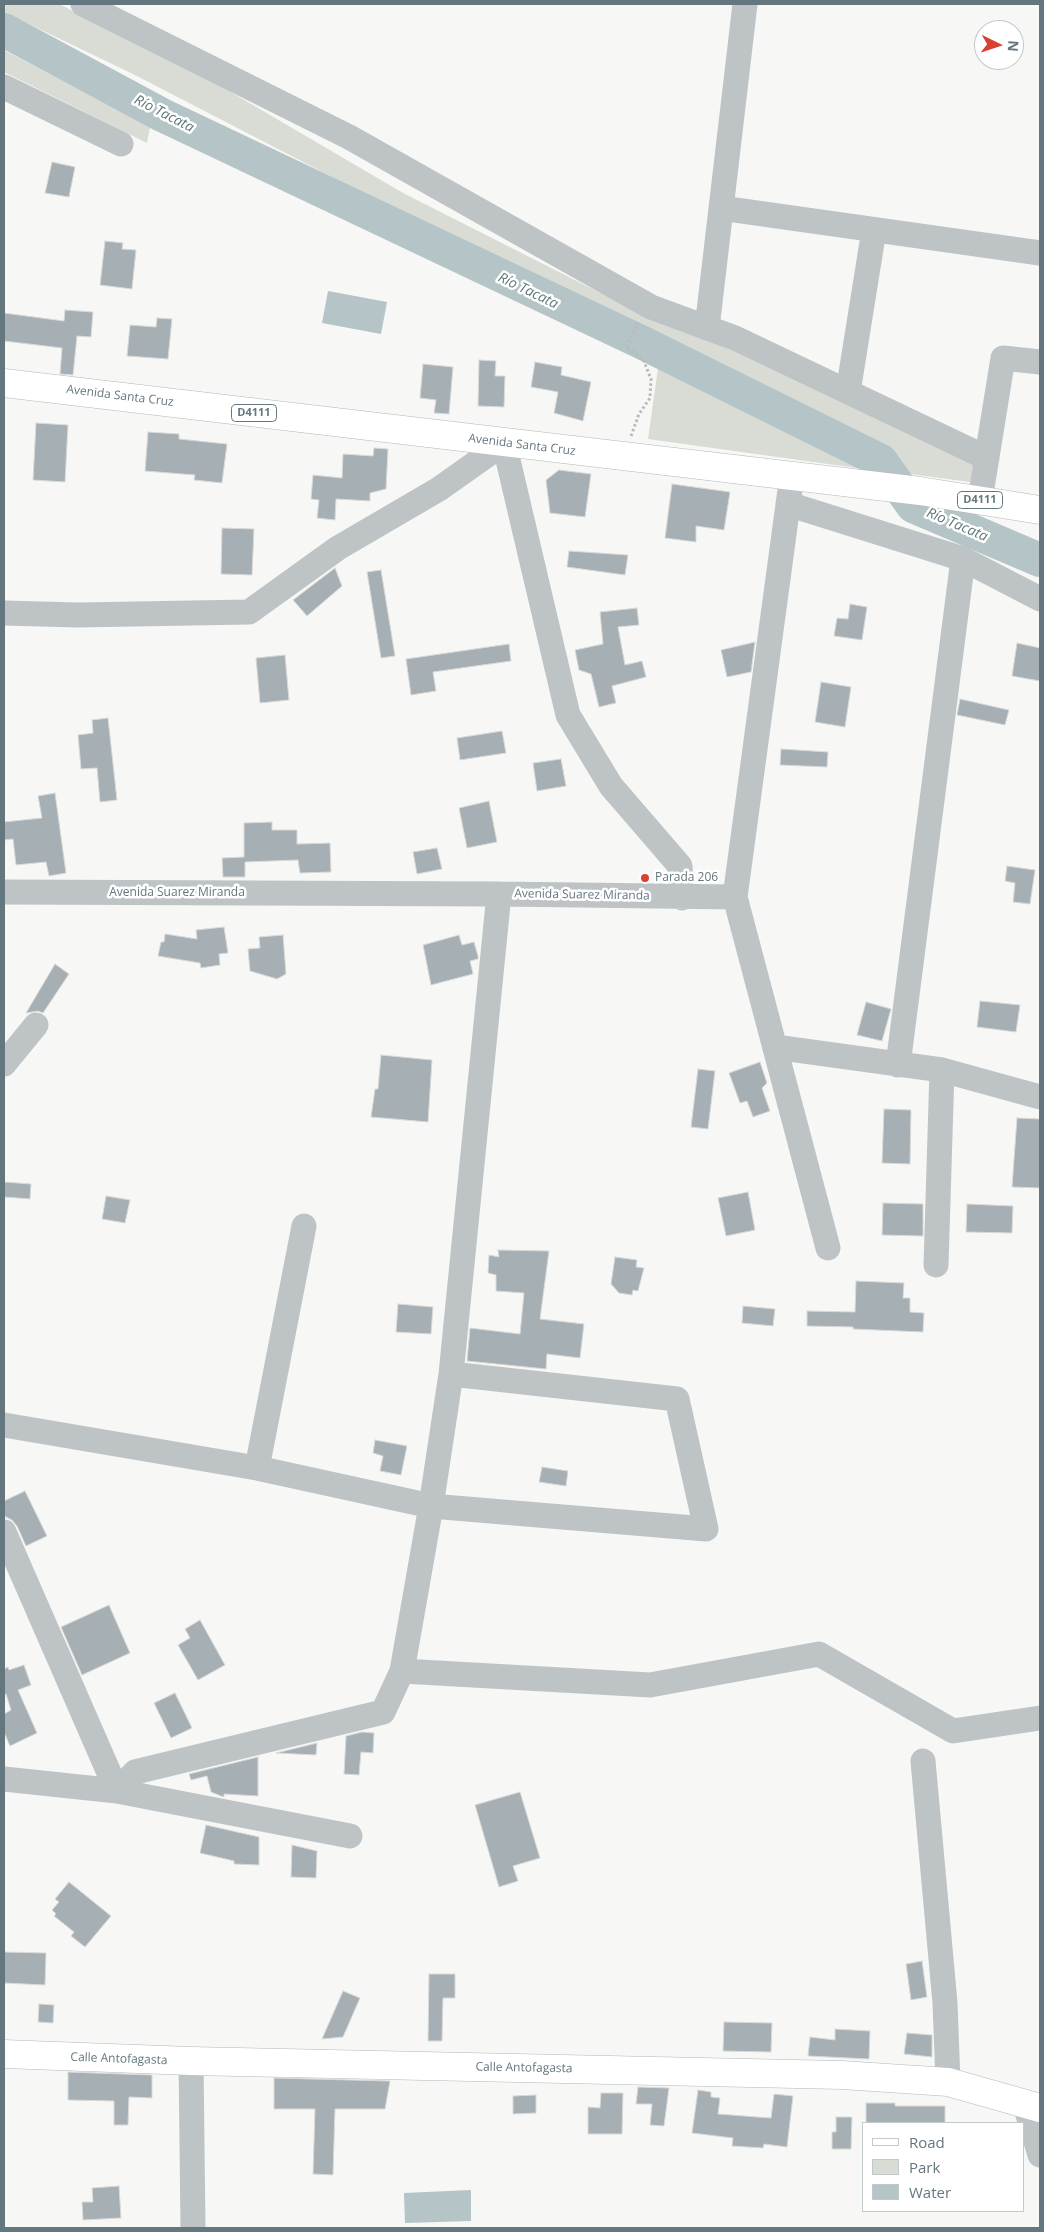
<!DOCTYPE html>
<meta charset="utf-8">
<style>
body{margin:0}
#map{position:relative;width:1044px;height:2232px;overflow:hidden;background:#f7f7f5;font-family:"Open Sans",sans-serif}
canvas{display:block}
.frame{position:absolute;inset:0;border:5px solid #64777e;pointer-events:none}
.legend{position:absolute;left:862px;top:2122px;width:162px;height:90px;box-sizing:border-box;background:#fff;border:1px solid #c1c9cb;margin:0;padding:6px 9px;list-style:none;font-size:15px;color:#64777e}
.legend li{display:flex;align-items:center;gap:10px;height:25px}
.legend b{width:25px;border:1px solid #c1c9cb}
.north{position:absolute;left:974px;top:20px;width:50px;height:50px;box-sizing:border-box;background:#fff;border:1px solid #c1c9cb;border-radius:50%;rotate:94deg;font-size:14px;font-weight:700;line-height:20px;text-align:center;color:#64777e}
.north::after{content:'';display:block;margin:auto;width:18px;height:22px;background:#da3f32;clip-path:polygon(50% 0,100% 100%,50% 72%,0 100%)}
</style>
<div id="map">
<canvas width="1044" height="2232"></canvas>
<div class="frame"></div>
<ul class="legend">
<li><b style="height:6px;background:#fff"></b>Road</li>
<li><b style="height:14px;background:#d8dcd4"></b>Park</li>
<li><b style="height:14px;background:#b5c4c6"></b>Water</li>
</ul>
<div class="north">N</div>
</div>
<script>
const ctx = document.querySelector('canvas').getContext('2d');
ctx.lineJoin = 'round';
function fillPath(path, color) { ctx.fillStyle = color; ctx.fill(path, 'evenodd'); }
const poly = rows => new Path2D(rows.map(r => 'M' + r).join(''));
function stroke(path, color, width, dash) { ctx.strokeStyle = color; ctx.lineWidth = width; ctx.lineCap = dash ? 'butt' : 'round'; ctx.setLineDash(dash || []); ctx.stroke(path); }
function label(font, color, halo, rows, align = 'center') {
  ctx.font = font + ' "Open Sans",sans-serif'; ctx.lineWidth = 5; ctx.setLineDash([]); ctx.textBaseline = 'middle'; ctx.strokeStyle = halo; ctx.fillStyle = color; for (const [text, x, y, turn = 0] of rows) {
    ctx.save(); ctx.translate(x, y); ctx.rotate((+turn || 0) * Math.PI / 180); ctx.textAlign = isNaN(turn) ? turn : align; if (halo) ctx.strokeText(text, 0, 0); ctx.fillText(text, 0, 0); ctx.restore();
  }
}
fillPath(poly([
 [4,4,59,4,200,74,403,193,644,315,730,346,979,464,977,483,896,472,893,458,421,223,135,75,4,12],
 [4,50,150,127,147,143,4,72],
 [658,368,871,470,648,439]
]), '#d8dcd4');
fillPath(poly([
 [328,291,387,302,381,334,322,323],
 [471,2190,471,2221,405,2223,404,2193]
]), '#b5c4c6');
stroke(poly([
 [4,30,162,115,641,342,881,461,913,506,1040,560]
]), '#b5c4c6', 34);
const building = poly([
 [52,162,75,167,69,197,45,193,52,162],
 [105,241,123,243,122,249,136,250,132,289,100,285,105,241],
 [65,310,93,312,91,337,77,336,73,375,60,374,62,348,4,341,4,313,64,321,65,310],
 [157,318,172,319,168,359,127,356,130,325,156,327,157,318],
 [479,360,496,361,495,376,505,376,504,407,478,406,479,360],
 [535,362,562,367,561,375,591,382,583,421,554,413,558,392,531,387,535,362],
 [423,364,453,367,449,414,434,413,436,400,420,398,423,364],
 [36,423,68,425,65,482,33,480,36,423],
 [148,432,179,434,179,439,227,444,222,483,194,480,195,475,145,471,148,432],
 [374,448,388,449,386,489,370,493,370,501,336,499,335,520,317,518,319,500,311,499,313,475,342,478,343,454,373,456,374,448],
 [559,470,591,474,585,517,550,513,546,480,559,470],
 [672,484,730,492,724,530,696,526,696,542,665,538,672,484],
 [222,528,254,529,252,575,221,574,222,528],
 [569,551,628,555,625,575,567,567,569,551],
 [335,568,342,586,307,616,293,600,335,568],
 [381,570,395,656,381,658,367,572,381,570],
 [850,604,867,607,862,640,834,636,837,618,848,619,850,604],
 [637,608,639,625,618,627,625,665,642,661,646,677,612,686,616,703,599,707,591,674,579,670,575,650,603,644,600,612,637,608],
 [755,642,751,672,727,677,721,650,755,642],
 [1017,643,1040,648,1040,681,1012,676,1017,643],
 [509,644,511,661,433,672,436,691,411,695,406,659,509,644],
 [285,655,289,700,260,703,256,658,285,655],
 [821,682,851,687,845,727,815,722,821,682],
 [960,699,1009,710,1005,725,957,715,960,699],
 [108,718,117,800,100,802,97,768,81,769,78,735,93,733,92,720,108,718],
 [502,731,506,753,460,760,457,738,502,731],
 [781,749,828,752,827,767,780,765,781,749],
 [561,759,566,786,537,791,533,763,561,759],
 [55,793,66,873,49,876,46,862,16,865,13,839,4,840,4,822,42,818,38,796,55,793],
 [489,801,497,842,467,848,459,808,489,801],
 [272,822,272,830,297,830,297,844,330,843,331,872,300,873,298,860,245,862,245,877,223,877,222,858,244,857,244,823,272,822],
 [437,848,442,869,417,874,413,852,437,848],
 [1007,866,1035,870,1030,904,1013,902,1015,883,1005,881,1007,866],
 [224,927,228,953,219,954,220,965,201,968,200,963,158,956,161,942,164,942,165,934,197,939,196,930,224,927],
 [283,935,286,974,277,979,250,971,248,949,260,948,259,937,283,935],
 [459,935,462,945,474,942,478,956,478,959,470,961,473,974,431,985,423,945,459,935],
 [55,964,69,974,43,1013,38,1011,26,1013,55,964],
 [980,1001,1020,1005,1016,1032,977,1027,980,1001],
 [866,1002,891,1009,882,1041,857,1035,866,1002],
 [381,1055,432,1060,428,1122,371,1117,375,1089,378,1089,381,1055],
 [760,1062,767,1083,762,1088,770,1111,753,1117,747,1101,740,1103,729,1073,760,1062],
 [698,1069,715,1071,708,1129,691,1127,698,1069],
 [884,1109,911,1110,910,1164,882,1163,884,1109],
 [1017,1118,1040,1119,1040,1188,1012,1187,1017,1118],
 [4,1182,31,1184,30,1199,4,1197,4,1182],
 [748,1192,755,1230,726,1236,718,1198,748,1192],
 [106,1196,130,1200,125,1223,102,1219,106,1196],
 [883,1203,923,1204,923,1236,882,1235,883,1203],
 [967,1204,1013,1206,1012,1233,966,1232,967,1204],
 [498,1250,549,1251,540,1319,584,1324,580,1358,547,1354,546,1369,467,1361,470,1328,520,1334,524,1293,496,1291,496,1275,488,1273,489,1255,499,1257,498,1250],
 [615,1257,637,1260,636,1267,644,1268,638,1291,633,1290,632,1295,619,1293,611,1284,615,1257],
 [856,1281,904,1283,903,1298,910,1298,910,1312,924,1313,923,1332,853,1329,853,1327,807,1326,807,1311,855,1312,856,1281],
 [398,1304,433,1307,431,1334,396,1332,398,1304],
 [743,1306,775,1309,773,1326,742,1323,743,1306],
 [375,1440,407,1446,401,1475,380,1471,383,1456,373,1453,375,1440],
 [542,1467,568,1471,566,1486,539,1482,542,1467],
 [25,1491,47,1536,26,1546,17,1526,12,1520,4,1516,4,1501,25,1491],
 [109,1605,130,1653,82,1675,61,1627,109,1605],
 [200,1620,225,1665,198,1680,178,1645,190,1638,185,1629,200,1620],
 [24,1665,31,1685,18,1690,37,1733,10,1746,4,1732,4,1714,11,1710,6,1694,4,1695,4,1669,8,1667,9,1670,24,1665],
 [175,1693,192,1728,171,1738,154,1703,175,1693],
 [362,1732,374,1733,373,1753,361,1752,359,1775,344,1774,346,1736,362,1732],
 [317,1743,316,1755,276,1753,317,1743],
 [258,1757,258,1796,224,1794,224,1797,221,1796,211,1792,207,1776,191,1780,189,1774,258,1757],
 [520,1792,540,1858,513,1866,518,1881,499,1887,475,1805,520,1792],
 [206,1825,259,1837,259,1865,234,1864,234,1861,200,1853,206,1825],
 [292,1845,317,1851,316,1878,291,1877,292,1845],
 [69,1882,111,1916,85,1947,71,1936,74,1932,54,1916,56,1914,52,1910,59,1902,55,1899,69,1882],
 [4,1952,46,1953,45,1985,4,1983,4,1952],
 [922,1961,927,1997,911,2000,906,1964,922,1961],
 [429,1974,455,1974,455,1998,443,1998,442,2041,428,2041,429,1974],
 [343,1991,360,1998,343,2037,322,2039,343,1991],
 [39,2004,54,2005,53,2023,38,2022,39,2004],
 [724,2022,772,2023,771,2052,723,2051,724,2022],
 [835,2029,870,2031,869,2059,808,2056,810,2037,835,2040,835,2029],
 [907,2033,932,2035,932,2057,904,2054,907,2033],
 [68,2072,152,2075,152,2098,129,2097,128,2125,114,2125,114,2101,68,2100,68,2072],
 [274,2078,390,2081,385,2109,335,2109,333,2175,313,2174,315,2109,274,2109,274,2078],
 [638,2087,669,2088,664,2126,650,2125,652,2104,636,2104,638,2087],
 [698,2090,711,2092,711,2097,720,2098,718,2114,771,2118,774,2094,793,2096,787,2147,764,2144,763,2148,732,2146,733,2138,692,2133,698,2090],
 [601,2093,623,2093,622,2134,588,2134,588,2107,600,2108,601,2093],
 [536,2095,536,2113,513,2114,513,2096,536,2095],
 [866,2103,895,2103,895,2106,945,2106,945,2123,866,2123,866,2103],
 [836,2117,852,2117,851,2149,832,2149,832,2132,836,2132,836,2117],
 [119,2186,121,2218,83,2220,82,2202,93,2202,92,2188,119,2186]
]);
fillPath(building, '#a6b0b4');
stroke(building, '#d9d9d7', 1);
const major = poly([
 [4,383,920,491,1040,510],
 [4,2054,191,2061,842,2075,948,2082,1040,2108]
]);
stroke(major, '#b2b8bb', 29);
stroke(poly([
 [631,436,639,414,650,398,651,379,643,359,626,347,638,323]
]), '#b7bbbd', 3, [2.5, 2.5]);
stroke(poly([
 [83,4,349,137,651,307,735,338,987,458],
 [4,87,121,144],
 [721,208,1040,253],
 [707,328,745,4],
 [848,392,874,230],
 [792,475,735,897,828,1248],
 [980,500,1003,358,1040,362],
 [788,504,963,559,1040,599],
 [4,613,78,615,249,612,338,548,439,489,504,443,568,715,611,786,680,866,682,898],
 [4,892,499,894,735,897],
 [775,1047,942,1070,1040,1097],
 [4,1064,36,1025],
 [898,1065,963,559],
 [936,1265,942,1070],
 [4,1425,257,1468,431,1506,706,1529,677,1399,451,1374],
 [257,1468,304,1226],
 [4,1532,117,1791,135,1772,383,1712,402,1671,431,1506,451,1374,499,894],
 [402,1671,650,1685,819,1654,953,1731,1040,1718],
 [923,1761,945,2003,948,2082],
 [4,1779,117,1791,350,1836],
 [191,2061,193,2228],
 [1025,2105,1040,2155]
]), '#bec4c6', 25);
stroke(major, '#fff', 28);
for (const [x, y, r, color] of [
 [645,878,5,"#da3f32"]
]) { const dot = new Path2D(); dot.arc(x, y, r, 0, 2 * Math.PI); ctx.fillStyle = color; ctx.fill(dot); stroke(dot, '#fff', 2); }
for (const [x, y, w] of [
 [254,413,45],
 [980,500,45]
]) { const box = new Path2D(); box.roundRect(x - w / 2, y - 8.5, w, 17, 4); ctx.fillStyle = '#fff'; ctx.fill(box); stroke(box, '#64777e', 1); }
label('bold 11px', '#64777e', null, [
 ["D4111",254,413],
 ["D4111",980,500]
]);
label('12px', '#64777e', '#fff', [
 ["Avenida Santa Cruz",120,396,7],
 ["Avenida Santa Cruz",522,445,7],
 ["Avenida Suarez Miranda",177,893],
 ["Avenida Suarez Miranda",582,895,1],
 ["Calle Antofagasta",119,2059,2],
 ["Calle Antofagasta",524,2068,1]
]);
label('12px', '#64777e', '#fff', [
 ["Parada 206",655,878]
], 'left');
label('italic 14px', '#5e7679', '#fff', [
 ["Río Tacata",164,114,27],
 ["Río Tacata",528,291,26],
 ["Río Tacata",957,525,23]
]);
</script>
